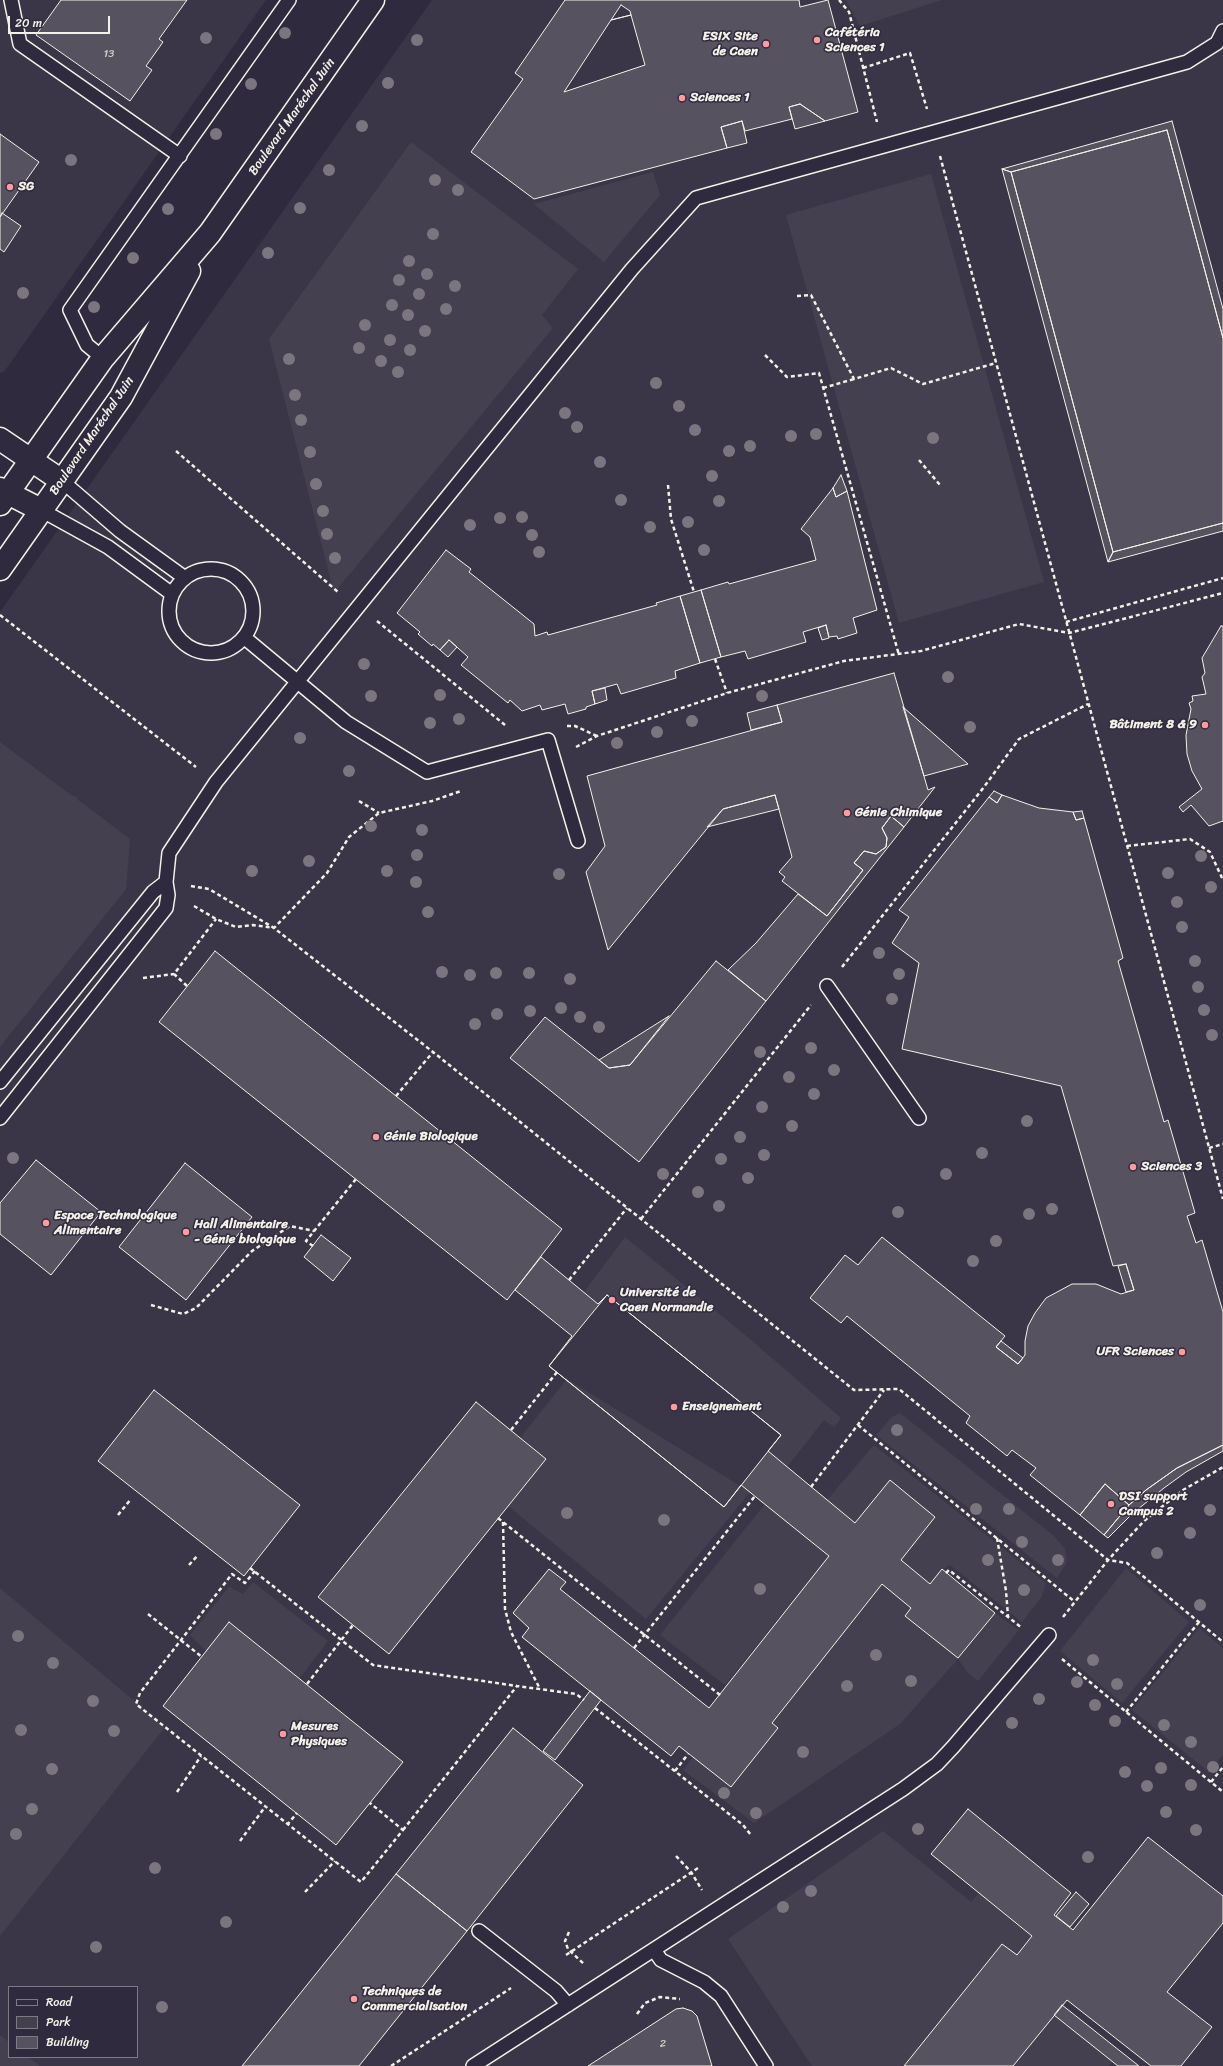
<!DOCTYPE html>
<meta charset="utf-8">
<style>
body{margin:0}
#map{position:relative;width:1223px;height:2066px;overflow:hidden;background:#2f2a3d;font-family:Sriracha,sans-serif}
canvas{display:block}
.legend{position:absolute;left:8px;top:1986px;width:130px;height:72px;box-sizing:border-box;background:#2f2a3d;border:1px solid #7e7a81;margin:0;padding:5px 7px;list-style:none;font-size:12px;color:#f4f1e8}
.legend li{display:flex;align-items:center;gap:8px;height:20px}
.legend b{width:20px;border:1px solid #7e7a81}
.scale{position:absolute;left:8px;top:16px;width:102px;height:18px;box-sizing:border-box;border:2px solid #f4f1e8;border-top:0;padding-left:5px;font-size:12px;line-height:14px;white-space:nowrap;color:#f4f1e8;-webkit-text-stroke:3px #2f2a3d;paint-order:stroke}
</style>
<div id="map">
<canvas width="1223" height="2066"></canvas>
<ul class="legend">
<li><b style="height:5px;background:#2f2a3d"></b>Road</li>
<li><b style="height:11px;background:#454050"></b>Park</li>
<li><b style="height:11px;background:#56525f"></b>Building</li>
</ul>
<div class="scale">20 m</div>
</div>
<script>
const ctx = document.querySelector('canvas').getContext('2d');
ctx.lineJoin = 'round';
function fillPath(path, color) { ctx.fillStyle = color; ctx.fill(path, 'evenodd'); }
const poly = rows => new Path2D(rows.map(r => 'M' + r).join(''));
function stroke(path, color, width, dash) { ctx.strokeStyle = color; ctx.lineWidth = width; ctx.lineCap = dash ? 'butt' : 'round'; ctx.setLineDash(dash || []); ctx.stroke(path); }
function label(font, color, halo, rows, align = 'center') {
  ctx.font = font + ' Sriracha,sans-serif'; ctx.lineWidth = 3; ctx.setLineDash([]); ctx.textBaseline = 'middle'; ctx.strokeStyle = halo; ctx.fillStyle = color; for (const [text, x, y, turn = 0] of rows) {
    ctx.save(); ctx.translate(x, y); ctx.rotate((+turn || 0) * Math.PI / 180); ctx.textAlign = isNaN(turn) ? turn : align; if (halo) ctx.strokeText(text, 0, 0); ctx.fillText(text, 0, 0); ctx.restore();
  }
}
fillPath(poly([
 [0,0,266,0,4,372,0,373],
 [432,0,1223,0,1223,2066,0,2066,0,612],
 [9,1987,137,1987,137,2057,9,2057]
]), '#3b3647');
fillPath(poly([
 [846,0,942,0,860,26],
 [411,142,578,269,542,315,553,328,334,593,269,339],
 [653,172,660,195,604,262,534,204],
 [931,174,1044,582,899,623,786,215],
 [0,742,71,795,77,797,77,799,130,839,126,889,0,1047],
 [625,1237,750,1339,841,1418,834,1427,824,1420,787,1467,768,1451,780,1435,607,1295,598,1304,584,1292],
 [567,1379,750,1492,646,1619,508,1506,546,1459,520,1438],
 [900,1413,1054,1536,1065,1549,1067,1562,1057,1578,876,1435,892,1417],
 [874,1445,1046,1583,1042,1596,1022,1622,950,1565,942,1569,930,1584,901,1560,935,1517,890,1480,855,1523,827,1500],
 [765,1504,829,1556,725,1685,660,1635],
 [1126,1568,1189,1622,1122,1703,1060,1651],
 [253,1582,328,1641,299,1679,206,1651,190,1635,229,1587,243,1594],
 [882,1584,911,1608,906,1616,958,1658,995,1613,1019,1630,978,1681,968,1673,958,1659,900,1724,754,1823,683,1770,693,1757,731,1787,778,1728,772,1723],
 [0,1588,165,1727,0,1936],
 [1199,1628,1223,1648,1223,1755,1209,1772,1132,1710],
 [883,1831,971,1902,979,1893,1032,1936,1017,1955,1002,1944,904,2066,812,2066,728,1939],
 [1054,2015,1112,2061,1109,2066,1013,2066],
 [0,2035,9,2042,9,2057,28,2057,40,2066,0,2066]
]), '#454050');
const building = poly([
 [61,0,187,0,159,39,163,42,146,66,152,70,130,101,36,35,61,0],
 [565,0,799,0,800,7,828,0,858,112,825,121,800,104,789,107,792,119,745,131,742,121,721,127,727,148,534,199,471,152,523,79,515,73,565,0],
 [631,15,645,65,564,92,611,20,631,15],
 [621,5,630,11,631,15,611,20,621,5],
 [800,104,825,121,795,129,789,107,800,104],
 [742,121,747,143,727,148,721,127,742,121],
 [1172,121,1223,309,1223,338,1167,130,1011,172,1002,169,1172,121],
 [1167,130,1223,338,1223,523,1113,552,1011,172,1167,130],
 [0,134,39,162,0,217,0,134],
 [1002,169,1011,172,1113,552,1108,562,1002,169],
 [2,213,21,226,4,252,0,249,0,217,2,213],
 [841,475,847,491,836,497,833,488,841,475],
 [833,488,836,497,847,491,877,610,853,618,857,633,838,639,837,636,829,637,826,625,803,632,806,642,748,659,745,651,721,657,701,590,728,582,729,584,816,560,810,537,801,529,833,488],
 [1223,523,1223,531,1108,562,1113,552,1223,523],
 [446,550,471,569,469,572,534,624,535,636,547,632,548,635,657,605,656,603,680,596,700,663,675,671,676,678,621,694,617,684,592,691,595,704,586,707,586,709,568,714,565,704,542,710,540,705,522,711,510,700,508,703,461,665,468,657,449,640,440,650,433,644,432,646,418,634,420,632,397,613,446,550],
 [701,590,721,657,700,663,680,596,701,590],
 [826,625,829,638,822,640,818,628,826,625],
 [1221,626,1223,626,1223,821,1209,826,1191,805,1183,812,1179,807,1202,789,1192,771,1187,754,1186,735,1191,709,1189,703,1193,701,1192,696,1206,694,1202,677,1205,673,1202,658,1221,626],
 [449,640,457,647,448,657,440,650,449,640],
 [894,673,928,790,935,787,904,827,891,816,882,828,887,838,886,847,876,854,864,851,854,863,863,870,827,916,782,881,785,877,779,872,792,857,775,795,723,809,608,950,586,872,605,846,587,776,782,722,777,705,894,673],
 [605,688,607,700,595,704,592,691,605,688],
 [777,705,782,722,751,730,747,713,777,705],
 [903,707,968,764,924,776,903,707],
 [994,791,1002,795,997,803,989,797,994,791],
 [775,795,779,809,707,827,723,809,775,795],
 [1002,795,1039,808,1073,812,1076,820,1084,818,1123,958,1118,961,1164,1122,1168,1120,1195,1213,1187,1216,1196,1243,1202,1240,1223,1312,1223,1445,1177,1468,1146,1490,1129,1505,1105,1484,1080,1515,1030,1475,1036,1468,1012,1450,1007,1456,966,1423,970,1416,847,1316,841,1323,810,1298,845,1255,858,1265,882,1237,1005,1336,996,1347,1018,1364,1025,1355,1025,1341,1028,1326,1035,1313,1046,1298,1072,1284,1096,1284,1121,1294,1134,1290,1126,1264,1113,1266,1061,1086,902,1049,919,963,892,943,909,917,899,910,989,797,997,803,1002,795],
 [1082,811,1084,818,1076,820,1073,812,1082,811],
 [891,816,904,827,766,1001,728,970,756,943,798,894,827,916,863,870,854,863,864,851,876,854,886,847,887,838,882,828,891,816],
 [215,951,562,1229,507,1300,159,1022,215,951],
 [716,961,766,1001,639,1162,510,1058,545,1017,609,1068,630,1065,716,961],
 [669,1016,630,1065,609,1068,599,1060,669,1016],
 [36,1160,101,1212,51,1275,0,1234,0,1203,36,1160],
 [185,1163,252,1217,186,1300,119,1247,185,1163],
 [321,1235,351,1258,333,1281,304,1257,321,1235],
 [541,1257,598,1304,607,1295,781,1435,768,1451,855,1523,890,1480,935,1517,901,1560,930,1584,942,1569,995,1613,958,1658,905,1616,911,1608,882,1584,772,1723,778,1728,731,1787,679,1746,671,1756,522,1637,529,1628,513,1613,549,1569,566,1582,560,1589,709,1708,829,1556,741,1485,724,1507,549,1366,572,1336,515,1290,541,1257],
 [1126,1264,1134,1290,1126,1292,1118,1266,1126,1264],
 [607,1295,781,1435,724,1507,549,1366,607,1295],
 [1001,1341,1023,1358,1018,1364,996,1347,1001,1341],
 [154,1390,300,1505,244,1576,98,1461,154,1390],
 [476,1402,546,1459,389,1654,318,1597,476,1402],
 [1223,1445,1223,1451,1186,1472,1164,1488,1132,1514,1108,1538,1104,1535,1129,1505,1146,1490,1177,1468,1223,1445],
 [1105,1484,1129,1505,1104,1535,1080,1515,1105,1484],
 [229,1622,403,1762,336,1845,163,1706,229,1622],
 [590,1691,601,1700,555,1760,543,1751,590,1691],
 [513,1728,583,1785,467,1931,396,1874,513,1728],
 [968,1809,1071,1893,1054,1915,1073,1930,1148,1837,1223,1896,1223,1923,1167,1992,1212,2027,1181,2066,1151,2066,1067,2000,1013,2066,904,2066,1002,1944,1017,1955,1032,1936,931,1854,968,1809],
 [396,1874,467,1931,359,2066,242,2066,396,1874],
 [1076,1892,1089,1904,1070,1927,1056,1916,1076,1892],
 [1062,2005,1139,2066,1118,2066,1054,2015,1062,2005],
 [683,2008,692,2011,697,2016,712,2066,588,2066,676,2009,683,2008]
]);
fillPath(building, '#56525f');
stroke(building, '#f4f1e8', 1);
const lane = poly([
 [11,0,20,44,180,156],
 [103,358,87,345,70,310,289,0],
 [62,481,120,531,185,578],
 [41,510,108,547,172,594],
 '169 611a42 42 0 1 1 84 0a42 42 0 1 1-84 0Z',
 [245,638,346,722,427,772,548,740,578,841],
 [827,986,919,1118],
 [0,1082,153,892,166,882],
 [0,1118,166,908,168,895,166,882,169,853,216,782,632,269,696,198,1187,62,1217,43,1223,31],
 [479,1931,556,1991,568,2005],
 [654,1950,661,1960,704,1982,721,1996,766,2066],
 [473,2066,903,1789,937,1764,953,1747,1049,1635]
]);
const street = poly([
 [0,439,62,481],
 [0,489,41,510]
]);
const secondary = poly([
 [0,504,103,358,210,233,373,0],
 [0,569,121,397,189,271]
]);
stroke(lane, '#f4f1e8', 16);
stroke(street, '#f4f1e8', 25);
stroke(secondary, '#f4f1e8', 25);
stroke(poly([
 [839,0,849,12,877,122],
 [863,68,910,53,927,109],
 [940,156,1223,1199],
 [797,296,811,295,854,379,891,368,923,384,996,363],
 [765,355,787,377,819,373,899,655],
 [823,388,854,379],
 [176,451,338,592],
 [919,460,940,485],
 [668,485,671,519,694,592],
 [0,615,196,767],
 [377,621,505,725],
 [1066,622,1223,578],
 [715,659,727,693],
 [567,726,575,726,597,736],
 [576,747,597,736,727,693,844,661,921,651,1019,624,1069,633,1223,593],
 [359,801,379,813],
 [1127,846,1190,839,1210,852,1223,880],
 [191,886,209,889,274,928,433,1052,854,1390,899,1389,1108,1560,1127,1563,1223,1642],
 [194,906,216,919,236,927,253,925,274,928,327,873,349,837,379,813,432,801,461,791],
 [842,967,984,787,1019,739,1088,704],
 [143,978,174,974],
 [187,986,174,974,216,919],
 [396,1096,433,1052],
 [1209,1148,1223,1144],
 [641,1219,811,1005],
 [313,1246,306,1241,356,1179],
 [569,1280,627,1208],
 [151,1305,183,1314,196,1308,252,1251,290,1226,314,1231],
 [858,1425,1075,1602],
 [511,1430,557,1372],
 [811,1487,884,1390],
 [118,1515,131,1499],
 [498,1518,720,1695],
 [503,1522,505,1609,511,1632,540,1689],
 [997,1538,1006,1591,1008,1616],
 [189,1565,198,1555],
 [250,1568,373,1665,517,1686],
 [255,1571,245,1583,232,1574,140,1693,136,1704,361,1882,403,1830,370,1803],
 [946,1573,949,1570,1022,1628],
 [148,1614,202,1657],
 [1063,1617,1108,1560,1144,1521,1183,1490,1223,1467],
 [634,1648,755,1496],
 [1062,1659,1223,1792],
 [307,1684,353,1625],
 [595,1708,743,1825,751,1835],
 [1126,1712,1199,1622],
 [675,1771,688,1754],
 [1211,1782,1223,1767],
 [177,1792,201,1756],
 [287,1825,297,1813],
 [403,1830,517,1686,576,1694,584,1700],
 [240,1841,265,1807],
 [676,1856,691,1872,702,1890],
 [305,1892,335,1861],
 [569,1932,565,1941,568,1949,585,1965],
 [566,1955,698,1868],
 [637,2014,645,2003,660,1997,680,1999],
 [391,2066,511,1988]
]), '#f4f1e8', 2.5, [4, 3]);
stroke(lane, '#2f2a3d', 13);
stroke(street, '#2f2a3d', 22);
stroke(secondary, '#2f2a3d', 22);
ctx.fillStyle = '#7a757e';
for (const [x, y] of [
 [285,33],
 [206,38],
 [417,40],
 [388,83],
 [251,84],
 [362,126],
 [216,134],
 [71,160],
 [329,170],
 [435,180],
 [458,190],
 [300,208],
 [168,209],
 [433,234],
 [268,253],
 [133,258],
 [409,261],
 [427,274],
 [399,280],
 [455,286],
 [23,293],
 [419,294],
 [392,305],
 [94,307],
 [446,309],
 [408,315],
 [365,325],
 [425,331],
 [390,340],
 [359,348],
 [410,350],
 [289,359],
 [381,361],
 [398,372],
 [656,383],
 [295,395],
 [679,406],
 [565,413],
 [301,420],
 [577,427],
 [695,430],
 [816,434],
 [791,436],
 [933,438],
 [750,446],
 [729,451],
 [310,452],
 [600,462],
 [712,476],
 [316,484],
 [621,500],
 [719,501],
 [323,511],
 [522,517],
 [500,518],
 [688,522],
 [470,525],
 [650,527],
 [327,534],
 [532,535],
 [704,550],
 [539,552],
 [335,558],
 [364,664],
 [948,677],
 [440,695],
 [371,696],
 [762,696],
 [459,719],
 [692,721],
 [430,723],
 [970,727],
 [657,732],
 [300,738],
 [617,743],
 [349,771],
 [371,826],
 [422,830],
 [417,855],
 [1201,856],
 [309,861],
 [252,871],
 [387,871],
 [1168,873],
 [559,874],
 [416,882],
 [1211,887],
 [1177,902],
 [428,912],
 [1182,927],
 [879,953],
 [1195,961],
 [442,972],
 [496,973],
 [529,973],
 [899,974],
 [470,975],
 [570,979],
 [1198,987],
 [892,999],
 [561,1008],
 [1204,1010],
 [530,1011],
 [497,1014],
 [580,1017],
 [475,1024],
 [599,1027],
 [1212,1035],
 [811,1048],
 [760,1052],
 [834,1070],
 [789,1077],
 [814,1094],
 [762,1107],
 [1027,1121],
 [792,1126],
 [740,1137],
 [982,1153],
 [764,1155],
 [13,1158],
 [721,1159],
 [663,1174],
 [946,1174],
 [748,1178],
 [698,1192],
 [719,1206],
 [1052,1209],
 [898,1212],
 [1029,1214],
 [996,1241],
 [973,1261],
 [897,1430],
 [976,1509],
 [1009,1509],
 [1210,1510],
 [567,1513],
 [664,1520],
 [1190,1533],
 [1022,1542],
 [1157,1553],
 [988,1560],
 [1058,1560],
 [760,1589],
 [1024,1590],
 [1200,1605],
 [18,1636],
 [876,1655],
 [1093,1660],
 [53,1663],
 [911,1681],
 [1077,1682],
 [1117,1684],
 [847,1686],
 [1039,1699],
 [93,1701],
 [1095,1705],
 [1115,1721],
 [1012,1723],
 [1164,1725],
 [21,1730],
 [114,1731],
 [1191,1742],
 [803,1752],
 [1213,1767],
 [1161,1768],
 [52,1769],
 [1125,1772],
 [1191,1785],
 [1147,1786],
 [724,1793],
 [32,1809],
 [1166,1812],
 [756,1813],
 [918,1829],
 [1196,1830],
 [16,1834],
 [1088,1857],
 [155,1868],
 [811,1891],
 [783,1907],
 [226,1922],
 [96,1947],
 [162,2007]
]) { ctx.beginPath(); ctx.arc(x, y, 6, 0, 2 * Math.PI); ctx.fill(); }
for (const [x, y, r, color] of [
 [817,40,4,"#ff9aa2"],
 [766,44,4,"#ff9aa2"],
 [682,98,4,"#ff9aa2"],
 [10,187,4,"#ff9aa2"],
 [1205,725,4,"#ff9aa2"],
 [847,813,4,"#ff9aa2"],
 [376,1137,4,"#ff9aa2"],
 [1133,1167,4,"#ff9aa2"],
 [46,1223,4,"#ff9aa2"],
 [186,1232,4,"#ff9aa2"],
 [612,1300,4,"#ff9aa2"],
 [1182,1352,4,"#ff9aa2"],
 [674,1407,4,"#ff9aa2"],
 [1111,1504,4,"#ff9aa2"],
 [283,1734,4,"#ff9aa2"],
 [354,1999,4,"#ff9aa2"]
]) { const dot = new Path2D(); dot.arc(x, y, r, 0, 2 * Math.PI); ctx.fillStyle = color; ctx.fill(dot); stroke(dot, '#2f2a3d', 1.5); }
label('11px', '#ccc9c6', null, [
 ["13",109,54],
 ["2",663,2044]
]);
label('bold 13px', '#f4f1e8', '#2f2a3d', [
 ["Cafétéria",825,33],
 ["Sciences 1",825,48],
 ["ESIX Site",758,37,"right"],
 ["de Caen",758,52,"right"],
 ["Sciences 1",690,98],
 ["SG",18,187],
 ["Bâtiment 8 & 9",1197,725,"right"],
 ["Génie Chimique",855,813],
 ["Génie Biologique",384,1137],
 ["Sciences 3",1141,1167],
 ["Espace Technologique",54,1216],
 ["Alimentaire",54,1231],
 ["Hall Alimentaire",194,1225],
 ["- Génie biologique",194,1240],
 ["Université de",620,1293],
 ["Caen Normandie",620,1308],
 ["UFR Sciences",1174,1352,"right"],
 ["Enseignement",682,1407],
 ["DSI support",1119,1497],
 ["Campus 2",1119,1512],
 ["Mesures",291,1727],
 ["Physiques",291,1742],
 ["Techniques de",362,1992],
 ["Commercialisation",362,2007]
], 'left');
label('13px', '#f4f1e8', '#2f2a3d', [
 ["Boulevard Maréchal Juin",292,117,-55],
 ["Boulevard Maréchal Juin",92,436,-56]
]);
</script>
